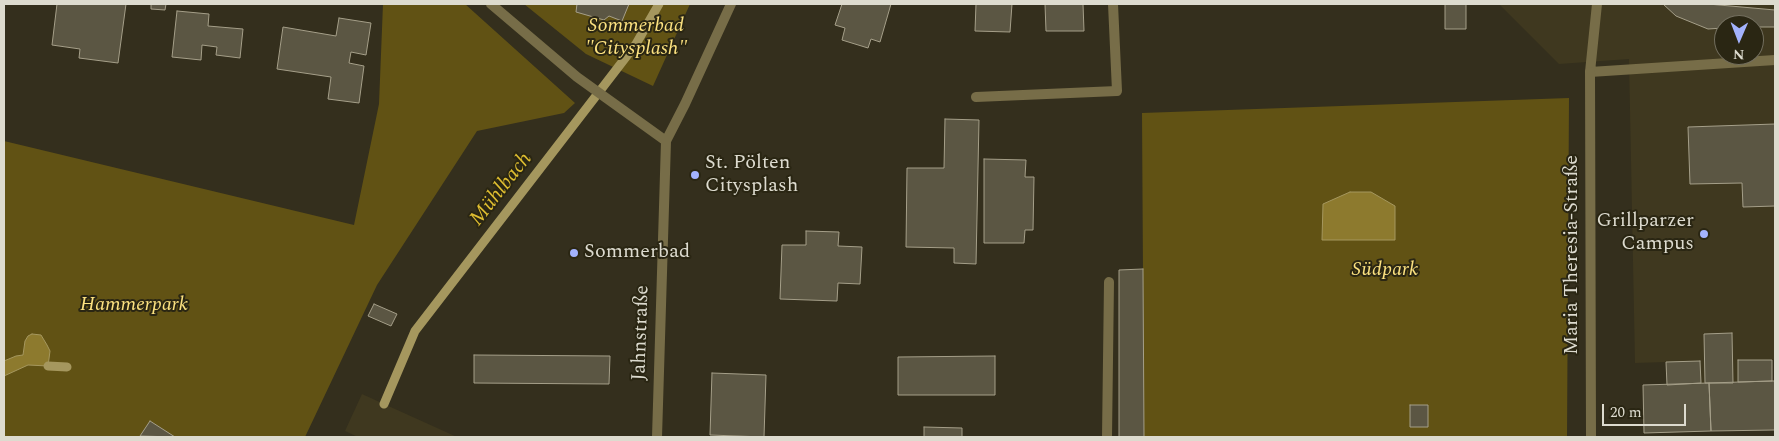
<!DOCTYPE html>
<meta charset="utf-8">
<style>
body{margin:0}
#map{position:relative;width:1779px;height:441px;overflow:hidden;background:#342f1d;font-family:Spectral,serif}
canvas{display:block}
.frame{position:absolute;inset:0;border:5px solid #dddbcf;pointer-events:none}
.north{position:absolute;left:1714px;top:15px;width:50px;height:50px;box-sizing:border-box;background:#2a2613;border:1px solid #726e5e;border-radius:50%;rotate:181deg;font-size:14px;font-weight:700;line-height:20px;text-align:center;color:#dddbcf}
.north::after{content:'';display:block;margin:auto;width:18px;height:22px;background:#a3b2fd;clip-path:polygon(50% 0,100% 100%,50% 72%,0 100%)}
.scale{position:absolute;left:1602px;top:404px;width:84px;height:22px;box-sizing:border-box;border:2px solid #dddbcf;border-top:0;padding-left:6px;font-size:15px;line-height:18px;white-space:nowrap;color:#dddbcf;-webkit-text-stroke:4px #2a2613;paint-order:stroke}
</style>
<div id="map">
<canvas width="1779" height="441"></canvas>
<div class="frame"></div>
<div class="north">N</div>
<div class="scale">20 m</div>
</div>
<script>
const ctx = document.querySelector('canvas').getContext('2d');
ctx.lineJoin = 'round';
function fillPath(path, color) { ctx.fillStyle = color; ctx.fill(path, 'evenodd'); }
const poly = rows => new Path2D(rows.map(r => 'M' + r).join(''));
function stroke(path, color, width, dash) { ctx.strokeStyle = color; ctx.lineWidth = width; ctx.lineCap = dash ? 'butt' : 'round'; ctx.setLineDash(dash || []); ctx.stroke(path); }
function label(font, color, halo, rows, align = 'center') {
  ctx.font = font + ' Spectral,serif'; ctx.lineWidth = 4; ctx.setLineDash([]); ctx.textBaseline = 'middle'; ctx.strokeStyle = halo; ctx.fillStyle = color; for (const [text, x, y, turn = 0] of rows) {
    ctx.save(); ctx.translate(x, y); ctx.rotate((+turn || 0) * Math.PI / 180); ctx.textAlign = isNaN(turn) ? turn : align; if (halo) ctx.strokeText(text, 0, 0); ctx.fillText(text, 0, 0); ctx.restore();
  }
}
fillPath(poly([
 [1499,4,1775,4,1775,359,1772,360,1772,381,1667,385,1666,362,1635,363,1629,59,1559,64],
 [1724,25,1754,25,1754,55,1724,55],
 [362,394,384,404,457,437,358,437,345,431]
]), '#3f381f');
fillPath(poly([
 [383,4,465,4,575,103,564,113,477,131,377,285,305,437,4,437,4,141,354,225,379,104],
 [524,4,690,4,653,86,586,54],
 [1569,98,1567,437,1144,437,1142,113]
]), '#615214');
const water = poly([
 [1350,192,1371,192,1395,206,1395,240,1322,240,1323,204,1350,192],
 [32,334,41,335,47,345,50,351,48,366,28,365,4,376,4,361,16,356,23,355,25,341,28,336,32,334]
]);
fillPath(water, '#8d7a2e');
stroke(water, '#a5975e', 1);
stroke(poly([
 [48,366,67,367],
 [384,404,415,331,636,44,659,4]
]), '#a5975e', 9);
const building = poly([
 [57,4,126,4,118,63,79,58,80,49,52,45,57,4],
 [151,4,166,4,165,10,151,9,151,4],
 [577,4,629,4,622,21,609,16,604,20,576,12,577,4],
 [842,4,891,4,880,42,871,39,868,48,842,40,845,28,835,25,842,4],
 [976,4,1012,4,1010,32,975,31,976,4],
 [1045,4,1083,4,1084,31,1046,31,1045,4],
 [1445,4,1466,4,1466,29,1445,29,1445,4],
 [1663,4,1708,4,1775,10,1775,27,1754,27,1754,25,1724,25,1724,28,1708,29,1676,16,1663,4],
 [177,11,209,14,208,26,243,29,240,58,216,55,217,47,202,45,201,60,172,57,177,11],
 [339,18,371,23,366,55,351,52,349,63,364,66,359,103,328,99,331,77,277,69,283,27,336,36,339,18],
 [945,119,979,120,976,264,954,263,954,248,906,247,907,168,944,168,945,119],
 [1775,124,1775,206,1743,207,1742,183,1690,184,1688,127,1775,124],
 [984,159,1026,160,1025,177,1034,177,1033,230,1025,230,1024,243,984,243,984,159],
 [806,231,839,232,838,246,862,247,860,284,838,283,837,301,780,299,782,245,806,245,806,231],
 [1143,269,1144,437,1119,437,1119,270,1143,269],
 [374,304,397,314,391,326,368,316,374,304],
 [1732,333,1733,383,1705,383,1704,334,1732,333],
 [474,355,610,356,609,384,474,383,474,355],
 [995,356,995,395,898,395,898,357,995,356],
 [1738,360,1772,360,1772,381,1738,382,1738,360],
 [1700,361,1701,383,1667,385,1666,362,1700,361],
 [712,373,766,375,764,437,710,435,712,373],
 [1772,381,1775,381,1775,430,1711,431,1709,383,1772,381],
 [1709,383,1711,431,1644,433,1643,385,1709,383],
 [1410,405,1428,405,1428,427,1410,427,1410,405],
 [150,421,175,437,140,436,150,421],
 [924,427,962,428,962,437,924,437,924,427]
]);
fillPath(building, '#5b5643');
stroke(building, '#a59f89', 1);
stroke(poly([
 [1597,4,1590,72,1775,60]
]), '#776d48', 10);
stroke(poly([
 [1590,72,1591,437],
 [976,97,1117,91,1113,4],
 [1107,437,1109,282]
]), '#776d48', 10);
stroke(poly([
 [491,4,577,77,666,141],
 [657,437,666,141,685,104,731,4]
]), '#776d48', 10);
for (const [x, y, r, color] of [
 [695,175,5,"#a3b2fd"],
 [1704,234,5,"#a3b2fd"],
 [574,253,5,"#a3b2fd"]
]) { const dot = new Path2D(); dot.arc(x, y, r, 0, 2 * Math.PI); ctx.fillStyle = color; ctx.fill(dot); stroke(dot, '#2a2613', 2); }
label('italic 20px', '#fce280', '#2a2613', [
 ["Sommerbad",636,27],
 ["\"Citysplash\"",636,50],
 ["Südpark",1385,271],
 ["Hammerpark",134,306]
]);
label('20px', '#dddbcf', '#2a2613', [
 ["St. Pölten",705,164],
 ["Citysplash",705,187],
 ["Grillparzer",1694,222,"right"],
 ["Campus",1694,245,"right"],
 ["Sommerbad",584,253]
], 'left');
label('20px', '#dddbcf', '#2a2613', [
 ["Maria Theresia-Straße",1573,255,-90],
 ["Jahnstraße",642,333,-88]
]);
label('italic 21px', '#debd30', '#2a2613', [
 ["Mühlbach",502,190,-52]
]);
</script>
